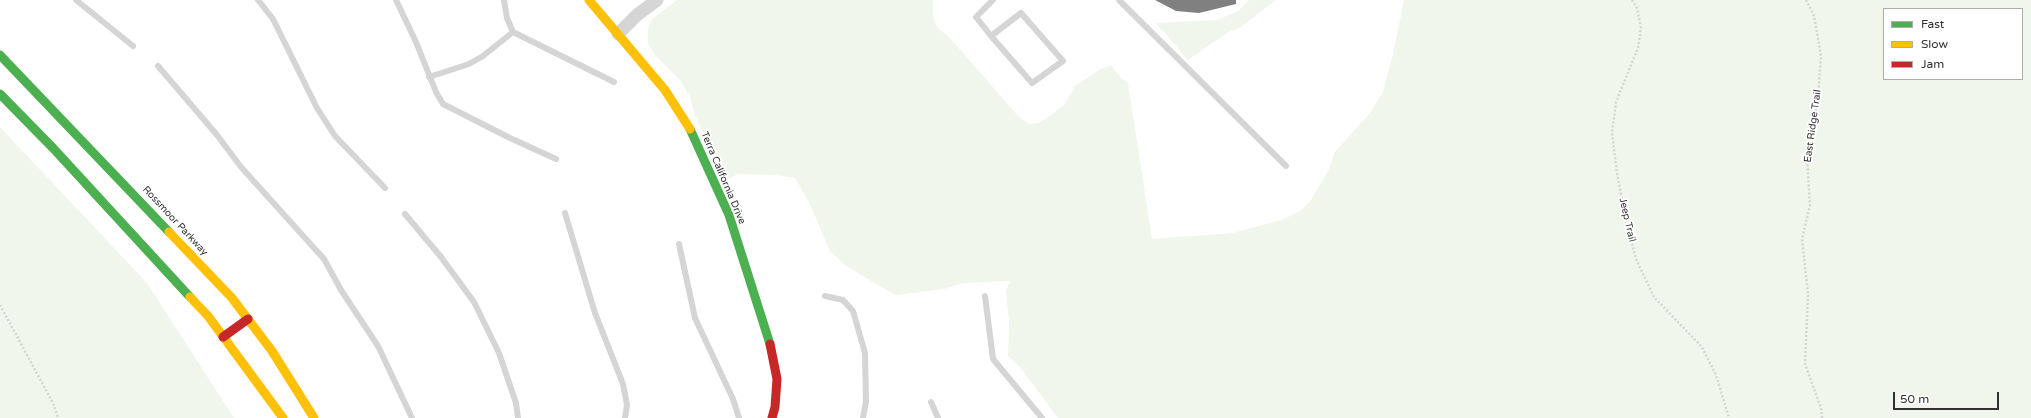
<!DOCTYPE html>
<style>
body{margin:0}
#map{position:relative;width:2031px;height:418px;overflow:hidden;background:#fff;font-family:"Varela Round",sans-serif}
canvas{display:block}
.legend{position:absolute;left:1883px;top:8px;width:140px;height:72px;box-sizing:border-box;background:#fff;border:1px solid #adadad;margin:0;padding:5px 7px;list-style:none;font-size:12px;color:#313131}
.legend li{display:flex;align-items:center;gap:8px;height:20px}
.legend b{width:20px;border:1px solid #adadad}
.scale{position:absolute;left:1893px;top:392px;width:106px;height:18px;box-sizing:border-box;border:2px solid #313131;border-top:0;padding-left:5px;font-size:12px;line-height:14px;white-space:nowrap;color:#313131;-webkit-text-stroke:3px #fff;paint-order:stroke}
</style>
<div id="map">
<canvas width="2031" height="418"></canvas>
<ul class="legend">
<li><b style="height:5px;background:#4caf50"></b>Fast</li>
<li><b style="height:5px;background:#ffc107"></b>Slow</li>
<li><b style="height:5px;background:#c62828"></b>Jam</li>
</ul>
<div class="scale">50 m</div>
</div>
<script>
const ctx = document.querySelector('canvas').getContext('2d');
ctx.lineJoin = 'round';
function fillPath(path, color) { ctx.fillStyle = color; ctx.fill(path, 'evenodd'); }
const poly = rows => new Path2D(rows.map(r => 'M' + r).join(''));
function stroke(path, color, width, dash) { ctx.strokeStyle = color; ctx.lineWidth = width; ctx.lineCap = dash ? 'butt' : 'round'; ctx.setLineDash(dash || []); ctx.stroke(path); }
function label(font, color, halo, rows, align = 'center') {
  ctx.font = font + ' "Varela Round",sans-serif'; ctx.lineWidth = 4; ctx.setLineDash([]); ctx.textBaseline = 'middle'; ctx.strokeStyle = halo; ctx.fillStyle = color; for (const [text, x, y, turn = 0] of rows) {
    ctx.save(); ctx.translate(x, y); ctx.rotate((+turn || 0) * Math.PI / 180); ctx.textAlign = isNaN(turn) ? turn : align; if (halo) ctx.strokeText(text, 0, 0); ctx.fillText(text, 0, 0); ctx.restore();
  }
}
fillPath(poly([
 [677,0,933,0,933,14,935,23,939,29,949,37,1020,118,1030,124,1039,123,1051,115,1065,104,1074,87,1099,70,1111,65,1120,77,1128,83,1152,239,1232,233,1281,220,1299,212,1310,202,1329,169,1335,152,1370,113,1383,92,1393,54,1404,0,2031,0,2031,418,1058,418,1020,367,1008,356,1009,323,1006,291,1010,281,963,283,944,289,895,295,846,266,830,251,809,202,795,178,774,175,738,174,728,179,695,116,690,97,680,80,653,53,648,43,648,30,651,20],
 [1884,9,2022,9,2022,79,1884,79],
 [1249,0,1276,0,1241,27,1227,33,1188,60,1156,23,1217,20,1238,11],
 [0,127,147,283,234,418,0,418]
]), '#f1f6ed');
fillPath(poly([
 [1155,0,1236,0,1236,4,1199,13,1176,11]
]), '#808080');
stroke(poly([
 [1632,0,1637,8,1641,28,1638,48,1616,102,1612,133,1617,173,1625,216,1636,259,1654,297,1702,347,1716,375,1729,418],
 [1806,0,1814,16,1821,56,1818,98,1807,157,1810,205,1802,239,1808,294,1805,364,1821,408,1822,418],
 [0,305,54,405,58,418]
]), '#d5d5d5', 2.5, [2, 2]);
stroke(poly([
 [76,0,133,46],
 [258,0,273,19,317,108,335,136,385,188],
 [396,0,416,42,436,92,443,104,510,138,556,159],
 [504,0,507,18,513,32,614,82],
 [1119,0,1286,166],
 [991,36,1021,13,1063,61,1032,83,991,36,976,17,993,0],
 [158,66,217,135,241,167,324,259,341,290,378,346,412,418],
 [429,77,469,64,483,56,513,32],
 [565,213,595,313,623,384,627,405,625,418],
 [405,214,441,257,474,302,499,353,516,403,518,418],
 [679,244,695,318,733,399,739,418],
 [825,296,843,300,853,311,865,353,866,401,863,418],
 [985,296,993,359,1042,418],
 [931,402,938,418]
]), '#d5d5d5', 6);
stroke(poly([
 [618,34,637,15,657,0]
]), '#d5d5d5', 13);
stroke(poly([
 [0,55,169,232],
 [0,94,53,148,190,297],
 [690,129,729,215,770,344]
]), '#4caf50', 9);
stroke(poly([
 [589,0,665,90,690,129],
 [169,232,232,298,272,351,314,418],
 [190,297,208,316,283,418]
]), '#ffc107', 9);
stroke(poly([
 [223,337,248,319],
 [770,344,777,379,775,407,772,418]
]), '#c62828', 9);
label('10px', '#313131', '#fff', [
 ["East Ridge Trail",1813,126,-82],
 ["Terra California Drive",723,178,67],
 ["Jeep Trail",1627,220,77],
 ["Rossmoor Parkway",175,221,47]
]);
</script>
